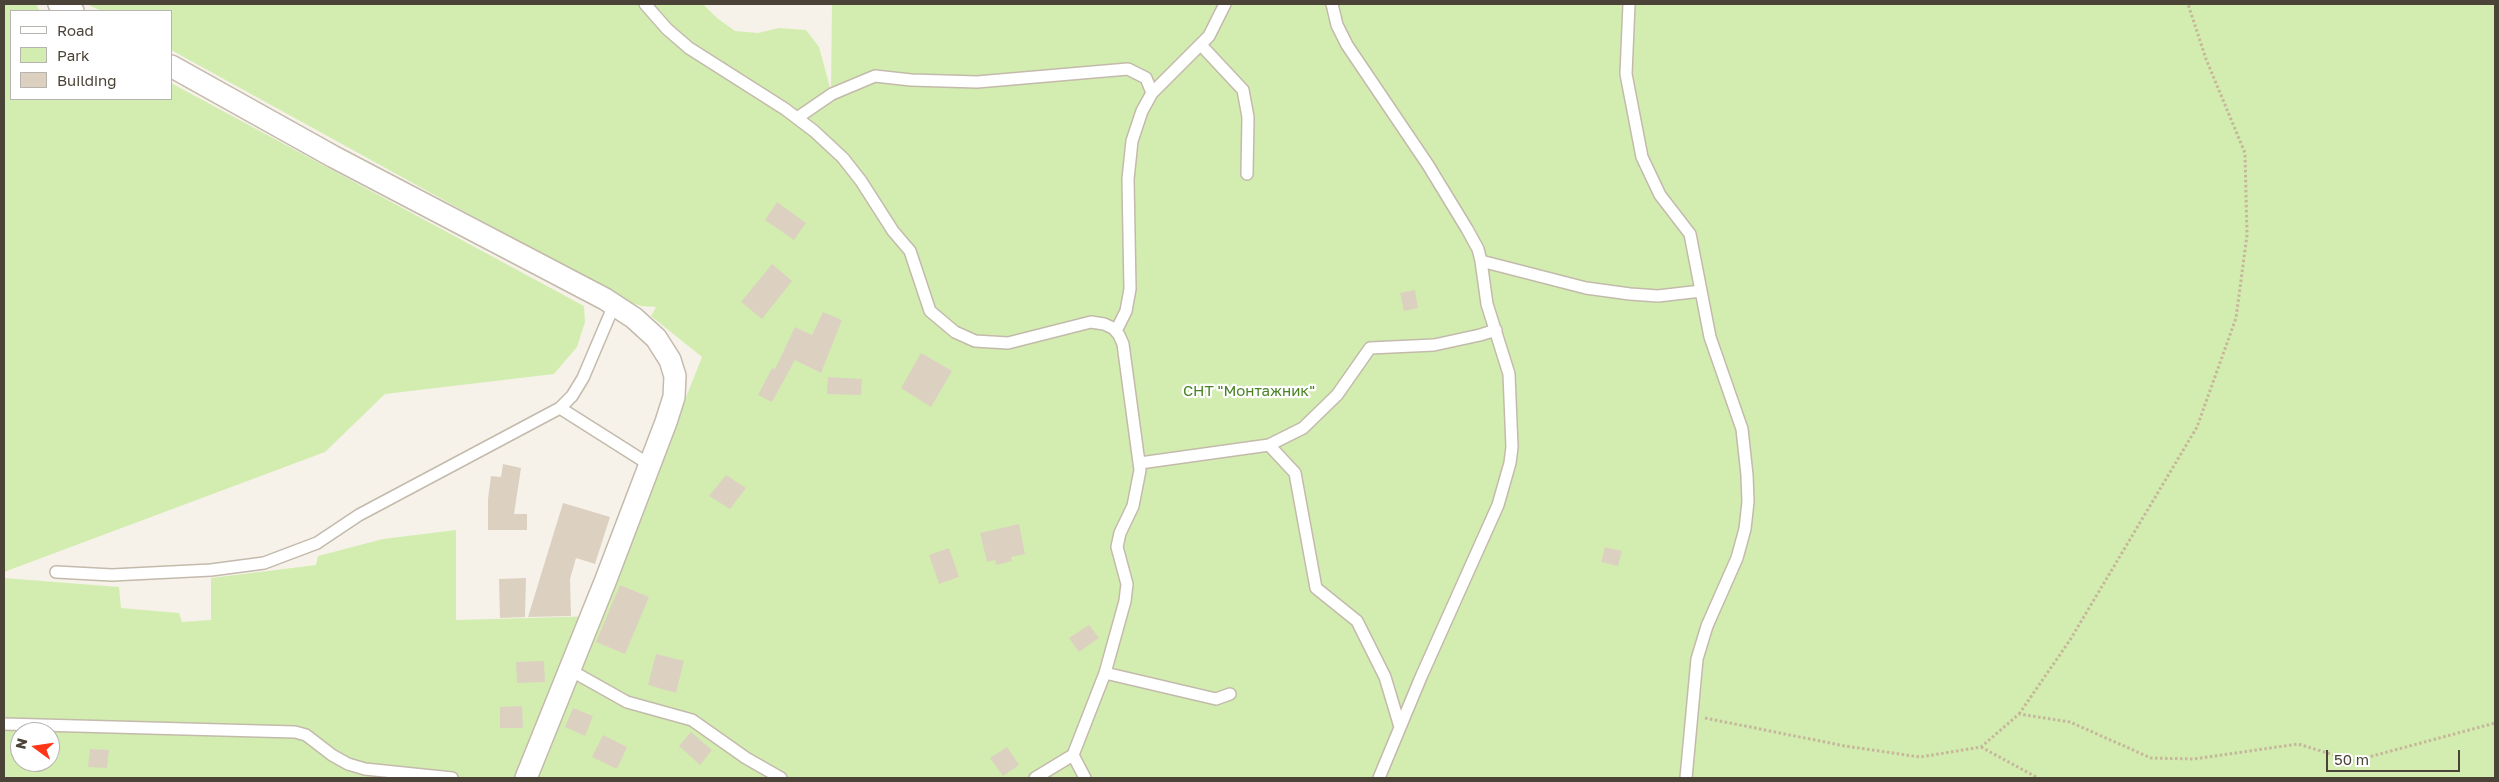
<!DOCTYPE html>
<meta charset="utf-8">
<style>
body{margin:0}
#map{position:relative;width:2499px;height:782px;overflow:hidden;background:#f6f2ea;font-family:"Golos Text",sans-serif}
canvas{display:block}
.frame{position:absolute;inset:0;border:5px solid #4b4337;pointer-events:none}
.legend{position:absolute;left:10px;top:10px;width:162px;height:90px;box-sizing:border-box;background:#fff;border:1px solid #b7b4af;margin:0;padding:6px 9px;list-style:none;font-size:15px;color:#4b4337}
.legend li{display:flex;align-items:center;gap:10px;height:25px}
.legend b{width:25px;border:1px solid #b7b4af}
.north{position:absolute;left:10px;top:722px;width:50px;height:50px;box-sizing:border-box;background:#fff;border:1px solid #b7b4af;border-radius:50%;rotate:284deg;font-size:14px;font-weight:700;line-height:20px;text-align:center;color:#4b4337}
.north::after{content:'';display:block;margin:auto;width:18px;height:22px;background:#ff3718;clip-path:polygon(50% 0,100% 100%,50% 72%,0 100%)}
.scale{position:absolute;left:2326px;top:750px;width:134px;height:22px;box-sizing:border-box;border:2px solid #4b4337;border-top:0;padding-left:6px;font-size:15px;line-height:18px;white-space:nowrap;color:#4b4337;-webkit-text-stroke:4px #fff;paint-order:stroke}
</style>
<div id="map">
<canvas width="2499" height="782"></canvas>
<div class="frame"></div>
<ul class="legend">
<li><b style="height:6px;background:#fff"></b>Road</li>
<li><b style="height:14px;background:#d3edb0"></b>Park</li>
<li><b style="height:14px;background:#dcd1c1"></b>Building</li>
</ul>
<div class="north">N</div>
<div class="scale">50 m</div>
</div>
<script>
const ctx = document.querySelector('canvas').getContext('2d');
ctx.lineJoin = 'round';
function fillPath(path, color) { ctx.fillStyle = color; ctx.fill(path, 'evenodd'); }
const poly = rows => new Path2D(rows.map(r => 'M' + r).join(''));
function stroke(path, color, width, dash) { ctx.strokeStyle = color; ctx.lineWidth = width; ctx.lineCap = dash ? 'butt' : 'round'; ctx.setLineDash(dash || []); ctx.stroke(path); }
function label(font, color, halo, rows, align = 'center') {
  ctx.font = font + ' "Golos Text",sans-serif'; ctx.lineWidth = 4.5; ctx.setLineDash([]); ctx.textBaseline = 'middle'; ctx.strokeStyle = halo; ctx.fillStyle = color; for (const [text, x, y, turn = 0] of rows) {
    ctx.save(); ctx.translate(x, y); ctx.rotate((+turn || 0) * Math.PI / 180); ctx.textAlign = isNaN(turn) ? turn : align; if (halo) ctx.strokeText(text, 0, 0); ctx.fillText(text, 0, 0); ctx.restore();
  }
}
fillPath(poly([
 [4,4,36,4,40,11,11,11,11,99,171,99,171,83,584,306,585,322,577,347,554,374,385,394,325,452,4,572],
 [87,4,703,4,717,18,735,31,758,33,779,28,806,30,819,47,831,91,832,4,2495,4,2495,778,4,778,4,578,119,587,121,608,179,613,182,622,211,620,211,578,316,565,318,556,383,539,456,530,456,620,599,616,702,357,651,316,656,307,641,306,629,302,171,50,171,11,101,11],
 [20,732,50,732,50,762,20,762]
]), '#d3edb0');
fillPath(poly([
 [777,202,806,223,794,240,765,220],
 [772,264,792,281,762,319,741,302],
 [1415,290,1418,308,1404,311,1400,293],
 [823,312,842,320,821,373,795,360,772,402,758,395,772,368,775,369,795,327,812,335],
 [921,353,952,371,931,407,901,388],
 [828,377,862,379,861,395,827,394],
 [503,464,521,468,514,514,527,514,527,530,488,530,488,499,491,476,501,477],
 [726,475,746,488,730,509,709,496],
 [563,503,610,517,595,564,576,558,570,579,571,616,528,617],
 [1019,524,1025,554,1011,557,1012,561,996,565,995,560,987,562,980,533],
 [1605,547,1622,551,1618,566,1601,562],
 [949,548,959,577,939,584,929,555],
 [526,578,525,617,500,618,499,579],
 [620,585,649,597,625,654,596,642],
 [1089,625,1099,638,1079,652,1069,638],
 [656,654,684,661,676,693,648,685],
 [544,661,545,682,517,683,516,662],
 [522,706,523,728,500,728,500,707],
 [573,708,593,716,585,736,565,727],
 [691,732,712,750,700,765,679,746],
 [603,735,627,747,617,769,592,757],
 [1007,747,1019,765,1003,776,990,758],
 [90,749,109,750,107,768,88,767]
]), '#dcd1c1');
const lane = poly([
 [645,4,667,29,689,48,785,109,814,131,843,158,861,181,893,231,910,251,930,311,955,332,975,341,1008,343,1091,322,1104,324,1113,328,1119,335,1123,344,1140,470,1133,506,1120,533,1117,547,1127,584,1125,601,1105,673,1073,755,1085,778],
 [1332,4,1337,25,1347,45,1428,165,1467,229,1478,249,1481,261,1586,288,1630,294,1658,296,1701,291],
 [1629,4,1626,74,1642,157,1660,195,1690,234,1710,337,1742,429,1747,475,1748,502,1745,529,1737,558,1707,626,1697,659,1686,778],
 [1201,45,1243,90,1248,117,1247,174],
 [797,118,832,94,875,76,911,80,977,82,1128,69,1146,78,1152,93],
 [1116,331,1126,311,1130,289,1128,179,1132,141,1142,111,1152,93,1209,36,1225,4],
 [560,408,650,465],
 [1269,445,1295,473,1316,588,1357,621,1385,677,1400,727],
 [1140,463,1269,445,1303,428,1337,395,1370,348,1434,345,1480,335,1496,330],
 [56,572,112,575,211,570,264,563,317,543,359,515,560,408,572,396,583,378,614,305],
 [570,670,627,702,692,720,746,758,781,778],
 [1105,673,1216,699,1230,694],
 [4,724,295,732,306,735,332,755,348,764,365,769,452,778],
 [1035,778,1073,755],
 [1379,778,1421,677,1498,505,1510,463,1512,447,1509,374,1487,304,1481,261]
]);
const street = poly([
 [59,4,73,11],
 [171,66,334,157,605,299,634,318,656,338,670,360,675,376,674,397,666,422,605,582,526,778]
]);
stroke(lane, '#c3baab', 14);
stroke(street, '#c3baab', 24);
stroke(poly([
 [2019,714,2070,640,2197,427,2236,318,2247,235,2245,153,2206,59,2188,4],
 [1705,718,1845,746,1920,757,1981,747,2019,714,2070,722,2151,758,2194,759,2298,744,2354,761,2495,723],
 [1981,747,2038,778]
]), '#c6b69b', 3, [2.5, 2.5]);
stroke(lane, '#fff', 11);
stroke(street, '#fff', 21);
label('15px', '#498324', '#fff', [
 ["СНТ \"Монтажник\"",1249,391]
]);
</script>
